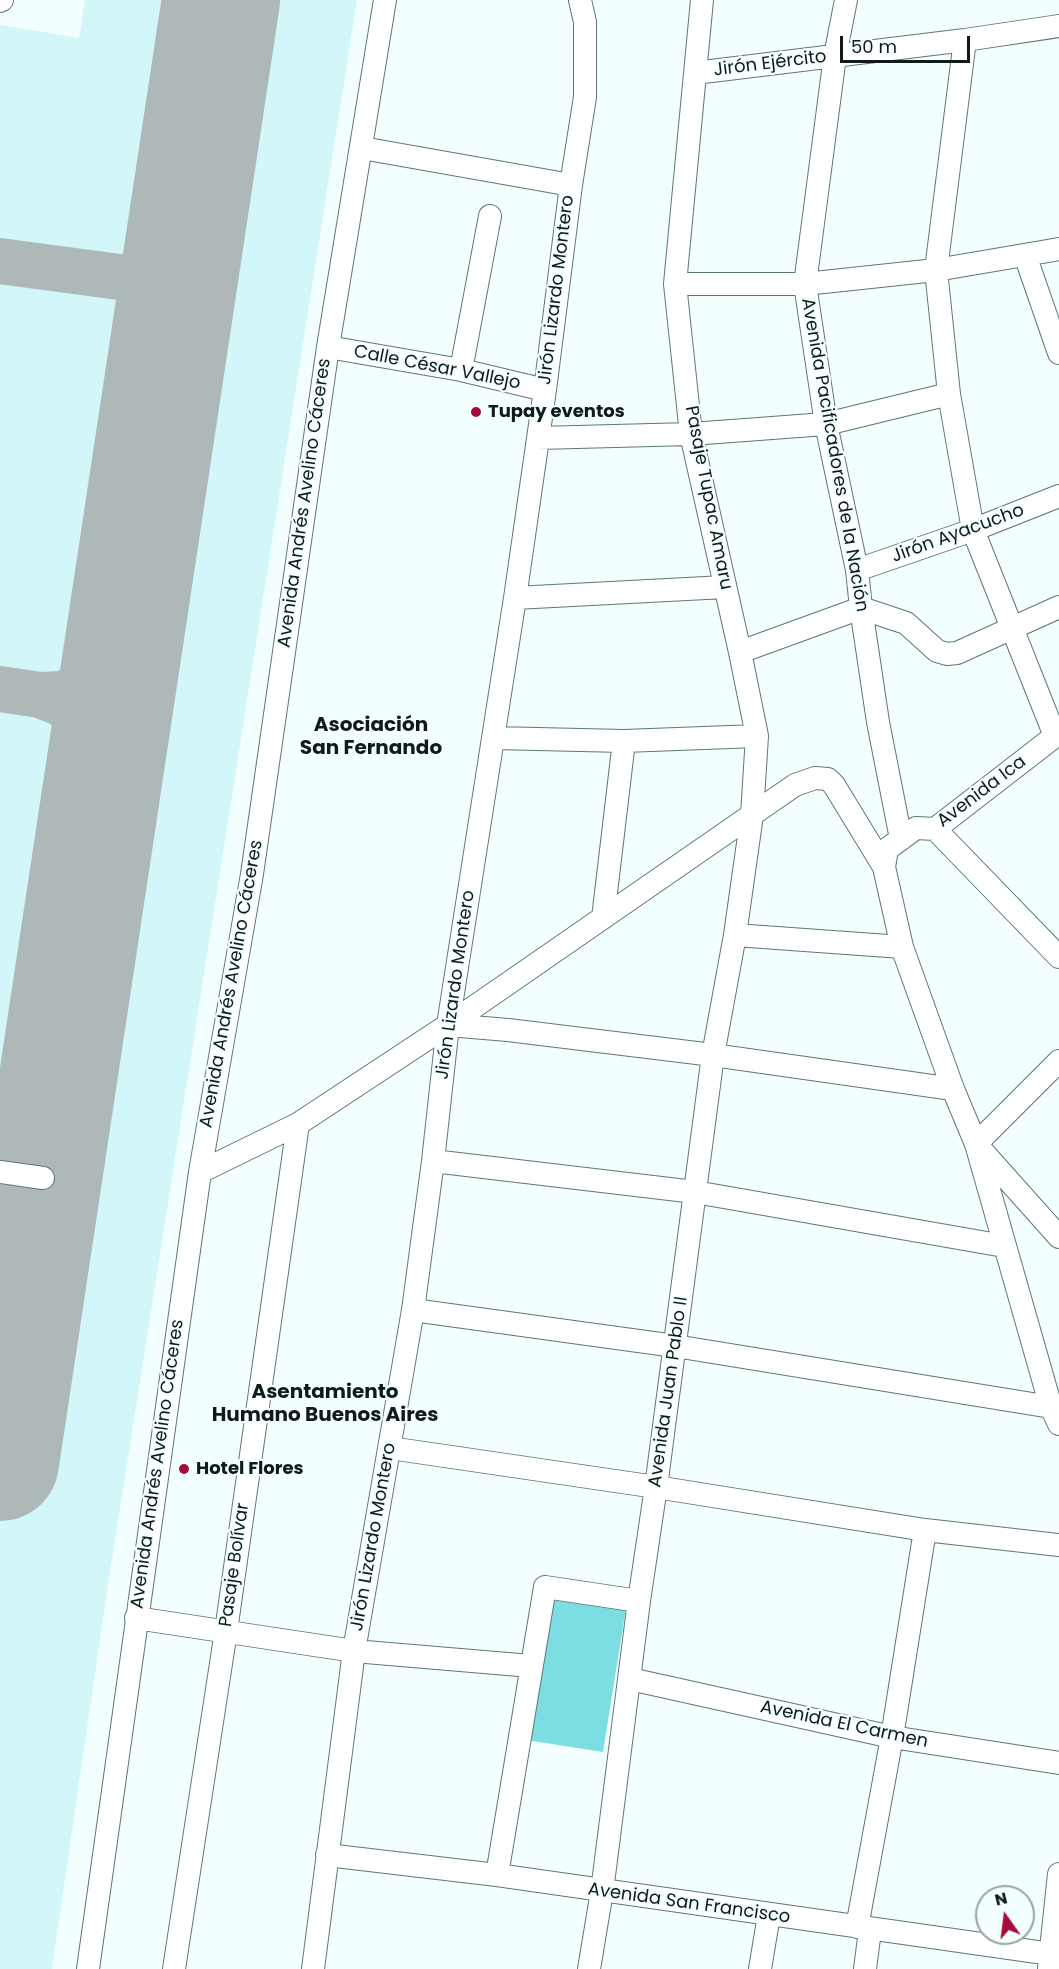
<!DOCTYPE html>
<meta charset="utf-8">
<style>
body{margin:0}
#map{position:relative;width:1059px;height:1969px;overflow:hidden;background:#f3fefe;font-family:Poppins,sans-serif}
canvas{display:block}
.north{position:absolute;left:975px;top:1885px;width:60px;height:60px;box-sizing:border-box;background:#f3fefe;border:2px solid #99a3a3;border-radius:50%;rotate:346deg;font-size:16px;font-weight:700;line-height:24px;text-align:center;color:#111a1a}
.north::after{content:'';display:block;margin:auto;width:21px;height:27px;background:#a60c3b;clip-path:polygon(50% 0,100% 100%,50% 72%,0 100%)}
.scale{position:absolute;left:840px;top:36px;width:130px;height:27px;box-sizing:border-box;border:3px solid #111a1a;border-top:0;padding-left:8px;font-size:18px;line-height:21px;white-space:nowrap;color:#111a1a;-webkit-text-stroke:4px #f3fefe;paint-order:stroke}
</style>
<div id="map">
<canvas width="1059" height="1969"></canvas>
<div class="north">N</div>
<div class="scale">50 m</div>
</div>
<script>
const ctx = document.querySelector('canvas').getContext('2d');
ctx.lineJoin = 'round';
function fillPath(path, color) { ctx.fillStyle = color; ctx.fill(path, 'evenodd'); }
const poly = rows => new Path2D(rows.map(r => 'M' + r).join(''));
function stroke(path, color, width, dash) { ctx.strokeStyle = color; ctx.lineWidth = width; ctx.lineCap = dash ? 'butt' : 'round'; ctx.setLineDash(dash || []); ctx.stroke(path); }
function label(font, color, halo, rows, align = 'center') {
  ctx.font = font + ' Poppins,sans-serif'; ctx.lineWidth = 4.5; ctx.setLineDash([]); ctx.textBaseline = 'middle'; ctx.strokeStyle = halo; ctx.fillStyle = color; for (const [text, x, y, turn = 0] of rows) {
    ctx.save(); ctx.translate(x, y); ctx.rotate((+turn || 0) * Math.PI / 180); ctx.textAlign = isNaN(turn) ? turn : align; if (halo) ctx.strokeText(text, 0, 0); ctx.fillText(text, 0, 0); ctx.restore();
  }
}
fillPath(poly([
 [85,0,357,0,106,1598,52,1969,0,1969,0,25,79,38]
]), '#d3f6f8');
fillPath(poly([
 [550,1596,626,1608,603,1752,526,1740]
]), '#7cdee3');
stroke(poly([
 [0,261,179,285],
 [0,689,40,695,58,702,73,711,88,728,98,749,105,773],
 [40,695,62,694,91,682,104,669,126,634]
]), '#aeb8b8', 46);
stroke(poly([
 [0,1462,221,0]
]), '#aeb8b8', 118);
const minor = poly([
 [846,0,835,56,805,284,826,424,857,570,861,608,878,722,901,839],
 [0,1,2,0],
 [965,40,936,270,949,394,973,530,1055,736],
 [695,73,965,40,1059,26],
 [362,148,571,185],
 [1025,255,1059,353],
 [675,284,805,284,936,270,1059,249],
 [328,347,461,370,545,390],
 [461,370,490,216],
 [538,438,691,434,826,424,949,394],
 [857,570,973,530,1059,496],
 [515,598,725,587],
 [740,652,861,608,906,623,937,651,947,654,957,653,1059,607],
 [1059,733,935,829,916,828,901,839,887,849,884,867,902,947,953,1089,976,1144,1051,1407,1059,1424],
 [494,738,624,741,757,736],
 [935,829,1059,957],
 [603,918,624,741],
 [735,935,902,947],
 [448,1025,508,1030,713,1055,953,1089],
 [1059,1061,976,1144,1059,1237],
 [433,1161,695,1192,1004,1246],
 [0,1172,43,1178],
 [200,1172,298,1124,448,1025,795,785,815,778,828,779,834,785,884,867],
 [413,1310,675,1346,1051,1407],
 [390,1448,656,1487,925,1530,1059,1545],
 [136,1618,354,1651,531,1666],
 [630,1679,892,1737,1059,1763],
 [327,1855,497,1875,1051,1954,1059,1959],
 [497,1875,545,1587,639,1601],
 [857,1927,892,1737,925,1530],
 [1049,1968,1059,1874],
 [88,1969,200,1172,252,874,328,347,385,0],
 [174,1969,226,1631,298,1124],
 [313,1969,354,1651,413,1310,433,1161,448,1025,515,598,545,390,571,185,585,97,585,22,580,0],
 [589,1969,602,1891,639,1601,656,1487,713,1055,735,935,752,815,757,736,740,652,691,434,675,284,702,0],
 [760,1969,769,1915],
 [865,1969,870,1930]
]);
stroke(minor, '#5f7677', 24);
stroke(minor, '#fff', 22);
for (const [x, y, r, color] of [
 [476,412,6,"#a60c3b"],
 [184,1469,6,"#a60c3b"]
]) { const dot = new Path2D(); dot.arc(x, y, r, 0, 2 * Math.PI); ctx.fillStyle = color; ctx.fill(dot); stroke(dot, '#f3fefe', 2); }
label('18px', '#111a1a', '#f3fefe', [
 ["Jirón Ejército",770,64,-7],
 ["Jirón Lizardo Montero",557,290,-83],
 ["Calle César Vallejo",437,368,11],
 ["Avenida Pacificadores de la Nación",834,455,80],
 ["Pasaje Tupac Amaru",708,498,79],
 ["Avenida Andrés Avelino Cáceres",305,503,-82],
 ["Jirón Ayacucho",958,534,-20],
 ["Avenida Ica",982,792,-37],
 ["Avenida Andrés Avelino Cáceres",232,984,-80],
 ["Jirón Lizardo Montero",456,985,-82],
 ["Avenida Juan Pablo II",669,1392,-82],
 ["Avenida Andrés Avelino Cáceres",158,1464,-82],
 ["Jirón Lizardo Montero",374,1537,-80],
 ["Pasaje Bolívar",235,1565,-82],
 ["Avenida El Carmen",844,1725,12],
 ["Avenida San Francisco",689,1904,8]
]);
label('bold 18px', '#111a1a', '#f3fefe', [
 ["Tupay eventos",488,412],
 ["Hotel Flores",196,1469]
], 'left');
label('bold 20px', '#111a1a', '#f3fefe', [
 ["Asociación",371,726],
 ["San Fernando",371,749],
 ["Asentamiento",325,1393],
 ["Humano Buenos Aires",325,1416]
]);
</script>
